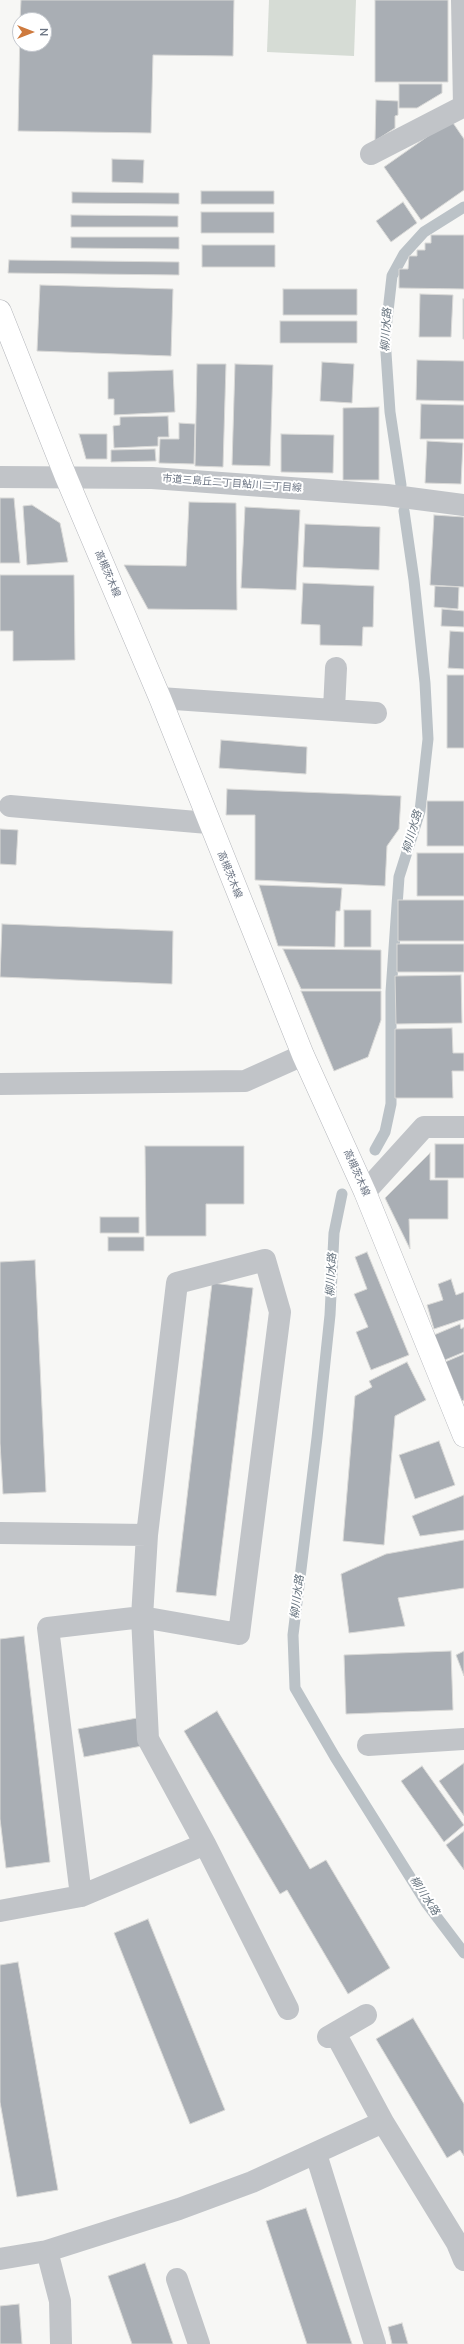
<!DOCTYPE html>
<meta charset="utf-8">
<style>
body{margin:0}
#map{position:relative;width:464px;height:2344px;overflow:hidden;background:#f7f7f5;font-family:"Nunito Sans",sans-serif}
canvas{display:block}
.north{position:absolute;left:12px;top:12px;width:40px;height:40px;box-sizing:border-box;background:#fff;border:1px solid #c3c7cd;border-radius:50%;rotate:90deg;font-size:11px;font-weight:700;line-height:16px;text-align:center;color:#6a7382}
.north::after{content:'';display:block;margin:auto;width:14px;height:18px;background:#ce7a3e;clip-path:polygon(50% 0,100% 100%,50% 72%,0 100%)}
</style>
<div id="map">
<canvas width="464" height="2344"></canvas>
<div class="north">N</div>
</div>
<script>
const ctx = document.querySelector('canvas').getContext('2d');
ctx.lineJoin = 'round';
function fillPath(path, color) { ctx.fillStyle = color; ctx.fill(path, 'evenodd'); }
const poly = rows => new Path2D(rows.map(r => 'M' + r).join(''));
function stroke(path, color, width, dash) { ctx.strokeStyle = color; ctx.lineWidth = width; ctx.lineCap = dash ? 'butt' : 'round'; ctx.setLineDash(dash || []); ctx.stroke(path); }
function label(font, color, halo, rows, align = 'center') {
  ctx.font = font + ' "Nunito Sans","Noto Sans JP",sans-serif'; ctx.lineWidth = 4; ctx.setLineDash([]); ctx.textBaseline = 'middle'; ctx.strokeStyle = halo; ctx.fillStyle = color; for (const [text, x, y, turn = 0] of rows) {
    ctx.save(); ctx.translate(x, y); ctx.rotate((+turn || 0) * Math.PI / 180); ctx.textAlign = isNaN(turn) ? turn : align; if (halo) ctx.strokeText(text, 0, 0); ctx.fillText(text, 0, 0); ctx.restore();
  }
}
fillPath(poly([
 [269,0,356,0,354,56,267,52]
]), '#d6dcd5');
stroke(poly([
 [401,485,390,412,385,338,392,276,404,254,424,232,464,207],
 [375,1150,385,1132,391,1104,391,992,399,877,420,811,428,739,425,683,414,580,404,511],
 [342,1194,334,1233,330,1315,317,1438,293,1635,295,1688,335,1757,427,1904,464,1953]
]), '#bbc2c7', 11);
const building = poly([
 [21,0,234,0,233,56,153,55,151,133,18,131,20,27,20,44,44,44,44,20,20,20,21,0],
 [375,0,448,0,448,82,375,82,375,0],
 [399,84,442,84,442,93,417,108,399,108,399,84],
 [376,100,398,101,398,115,395,116,395,128,375,141,376,100],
 [451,120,464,139,464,190,421,220,384,167,451,120],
 [112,159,144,160,143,183,112,182,112,159],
 [201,191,274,191,274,204,201,204,201,191],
 [72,192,179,193,179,204,72,203,72,192],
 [403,202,417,223,391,242,376,221,403,202],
 [201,212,274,212,274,233,201,233,201,212],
 [71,215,178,216,178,227,71,227,71,215],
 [431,235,464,235,464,289,399,288,399,269,408,269,409,256,417,256,417,250,425,250,425,243,431,243,431,235],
 [71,237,179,237,179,249,71,248,71,237],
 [202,245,275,245,275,267,202,267,202,245],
 [9,260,179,262,179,275,8,273,9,260],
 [40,285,173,289,171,356,37,351,40,285],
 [283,289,357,289,357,315,283,315,283,289],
 [420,294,453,295,451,337,419,337,420,294],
 [463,299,464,299,464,339,463,339,463,299],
 [280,321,357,321,357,343,280,343,280,321],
 [417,360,464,361,464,401,416,400,417,360],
 [322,362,354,364,352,403,320,401,322,362],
 [197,364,226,364,223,467,195,466,197,364],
 [235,364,273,365,270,466,232,465,235,364],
 [173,370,175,412,114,415,114,399,108,399,108,372,173,370],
 [421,404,464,405,464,439,420,439,421,404],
 [379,407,379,480,343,480,343,408,379,407],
 [168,416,169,437,158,437,158,446,114,448,113,426,120,425,120,417,168,416],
 [179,423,195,424,194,464,159,463,160,439,179,439,179,423],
 [79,434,107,434,107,459,86,459,79,434],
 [281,434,334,435,333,473,281,472,281,434],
 [427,441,463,443,461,484,425,483,427,441],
 [155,449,156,461,111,462,111,450,155,449],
 [0,498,14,498,20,563,0,563,0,498],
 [189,502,236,503,237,610,148,609,124,565,186,566,189,502],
 [32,505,60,523,68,562,27,565,23,506,32,505],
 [245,507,300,510,296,590,241,588,245,507],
 [434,515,464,517,464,587,430,585,434,515],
 [305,524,380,527,379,570,303,567,305,524],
 [0,575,74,575,75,660,13,661,13,631,0,631,0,575],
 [303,583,374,586,373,627,363,627,362,646,320,645,320,625,301,624,303,583],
 [435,586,459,587,458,609,434,607,435,586],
 [442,609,464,611,464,627,441,626,442,609],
 [450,631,464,632,464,669,448,668,450,631],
 [447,675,464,675,464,748,447,748,447,675],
 [221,740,307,747,306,774,219,768,221,740],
 [227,789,401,796,399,829,387,846,385,886,255,880,255,815,226,815,227,789],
 [427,801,464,801,464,846,427,846,427,801],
 [0,829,18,830,16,865,0,864,0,829],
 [417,853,464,853,464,896,417,896,417,853],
 [259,885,342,888,340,911,336,911,335,947,278,946,259,885],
 [398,900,464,900,464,941,398,941,398,900],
 [344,910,371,910,371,947,344,947,344,910],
 [2,924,173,931,172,984,0,977,2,924],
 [397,944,464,944,464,972,397,972,397,944],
 [283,949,381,950,381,989,301,989,283,949],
 [461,975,462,1023,396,1024,395,976,461,975],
 [301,991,381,991,381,1020,368,1057,334,1071,301,991],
 [452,1028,453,1053,464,1053,464,1071,452,1071,453,1098,395,1098,395,1029,452,1028],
 [435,1144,464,1144,464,1178,435,1178,435,1144],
 [145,1146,244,1146,244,1204,206,1204,206,1236,146,1236,145,1146],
 [430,1153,430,1180,448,1180,448,1219,409,1219,410,1249,385,1198,430,1153],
 [100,1217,139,1217,139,1233,100,1233,100,1217],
 [108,1237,144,1237,144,1251,108,1251,108,1237],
 [367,1252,409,1355,371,1370,356,1332,368,1327,354,1294,367,1289,355,1257,367,1252],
 [35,1260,46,1492,3,1494,0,1443,0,1262,35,1260],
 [451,1279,456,1295,464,1292,464,1319,434,1329,427,1305,443,1300,438,1284,451,1279],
 [212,1283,253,1288,216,1596,176,1592,212,1283],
 [460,1324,461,1329,464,1327,464,1352,445,1360,434,1335,460,1324],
 [464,1354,464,1400,462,1401,445,1362,464,1354],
 [407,1362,426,1400,395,1416,384,1545,343,1541,355,1396,372,1387,369,1381,407,1362],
 [439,1441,455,1485,415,1499,399,1455,439,1441],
 [464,1495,464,1530,420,1536,412,1516,464,1495],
 [464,1540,464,1588,398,1598,405,1626,349,1633,341,1574,386,1554,464,1540],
 [24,1636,50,1862,6,1868,0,1819,0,1639,24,1636],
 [451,1651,453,1710,346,1714,344,1655,451,1651],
 [464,1651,464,1676,456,1655,464,1651],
 [217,1711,310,1869,326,1860,390,1968,348,1994,287,1890,280,1894,184,1731,217,1711],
 [137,1718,142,1746,84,1757,78,1729,137,1718],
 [464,1763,464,1816,439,1781,464,1763],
 [422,1766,464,1825,444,1842,401,1781,422,1766],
 [464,1831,464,1870,446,1845,464,1831],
 [148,1919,225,2110,190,2124,114,1933,148,1919],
 [18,1962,58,2190,17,2197,0,2102,0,1965,18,1962],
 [413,2018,464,2104,464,2156,460,2150,447,2158,376,2039,413,2018],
 [306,2208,352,2344,307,2344,266,2221,306,2208],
 [145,2263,173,2344,132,2344,108,2276,145,2263],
 [19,2304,22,2344,0,2344,0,2306,19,2304],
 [402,2323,408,2344,392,2344,388,2327,402,2323]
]);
fillPath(building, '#a9aeb4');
stroke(building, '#d9d9d7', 1);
const major = poly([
 [0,311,66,477,160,698,303,1055,365,1192,464,1436]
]);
stroke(major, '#b5b7bc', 23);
stroke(poly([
 [371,154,464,106,462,0],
 [0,477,152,478,387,495,464,505],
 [160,698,376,713],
 [334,709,336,668],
 [10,806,208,823],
 [0,1084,245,1081,303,1055],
 [365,1192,424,1127,464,1127],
 [265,1260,280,1312,239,1634,142,1617,147,1535,177,1283,265,1260],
 [0,1533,147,1535],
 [368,1745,464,1739],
 [81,1896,48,1628,142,1617,148,1739,205,1844,288,2009],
 [0,1911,81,1896,205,1844],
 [335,2033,383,2122],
 [328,2037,366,2015],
 [316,2154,375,2344],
 [47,2251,60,2301,61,2344],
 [0,2259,47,2251,179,2209,252,2182,383,2122,457,2243,464,2260],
 [177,2279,199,2344]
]), '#c1c4c8', 22);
stroke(major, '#fff', 22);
label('10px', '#6a7382', '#fff', [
 ["市道三島丘二丁目鮎川二丁目線",232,484,4],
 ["高槻茨木線",107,574,67],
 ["高槻茨木線",229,875,68],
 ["高槻茨木線",356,1173,66]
]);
label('italic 11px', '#66737e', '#fff', [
 ["柳川水路",387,330,-87],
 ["柳川水路",413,832,-74],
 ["柳川水路",332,1275,-87],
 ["柳川水路",298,1597,-83],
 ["柳川水路",424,1896,57]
]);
</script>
